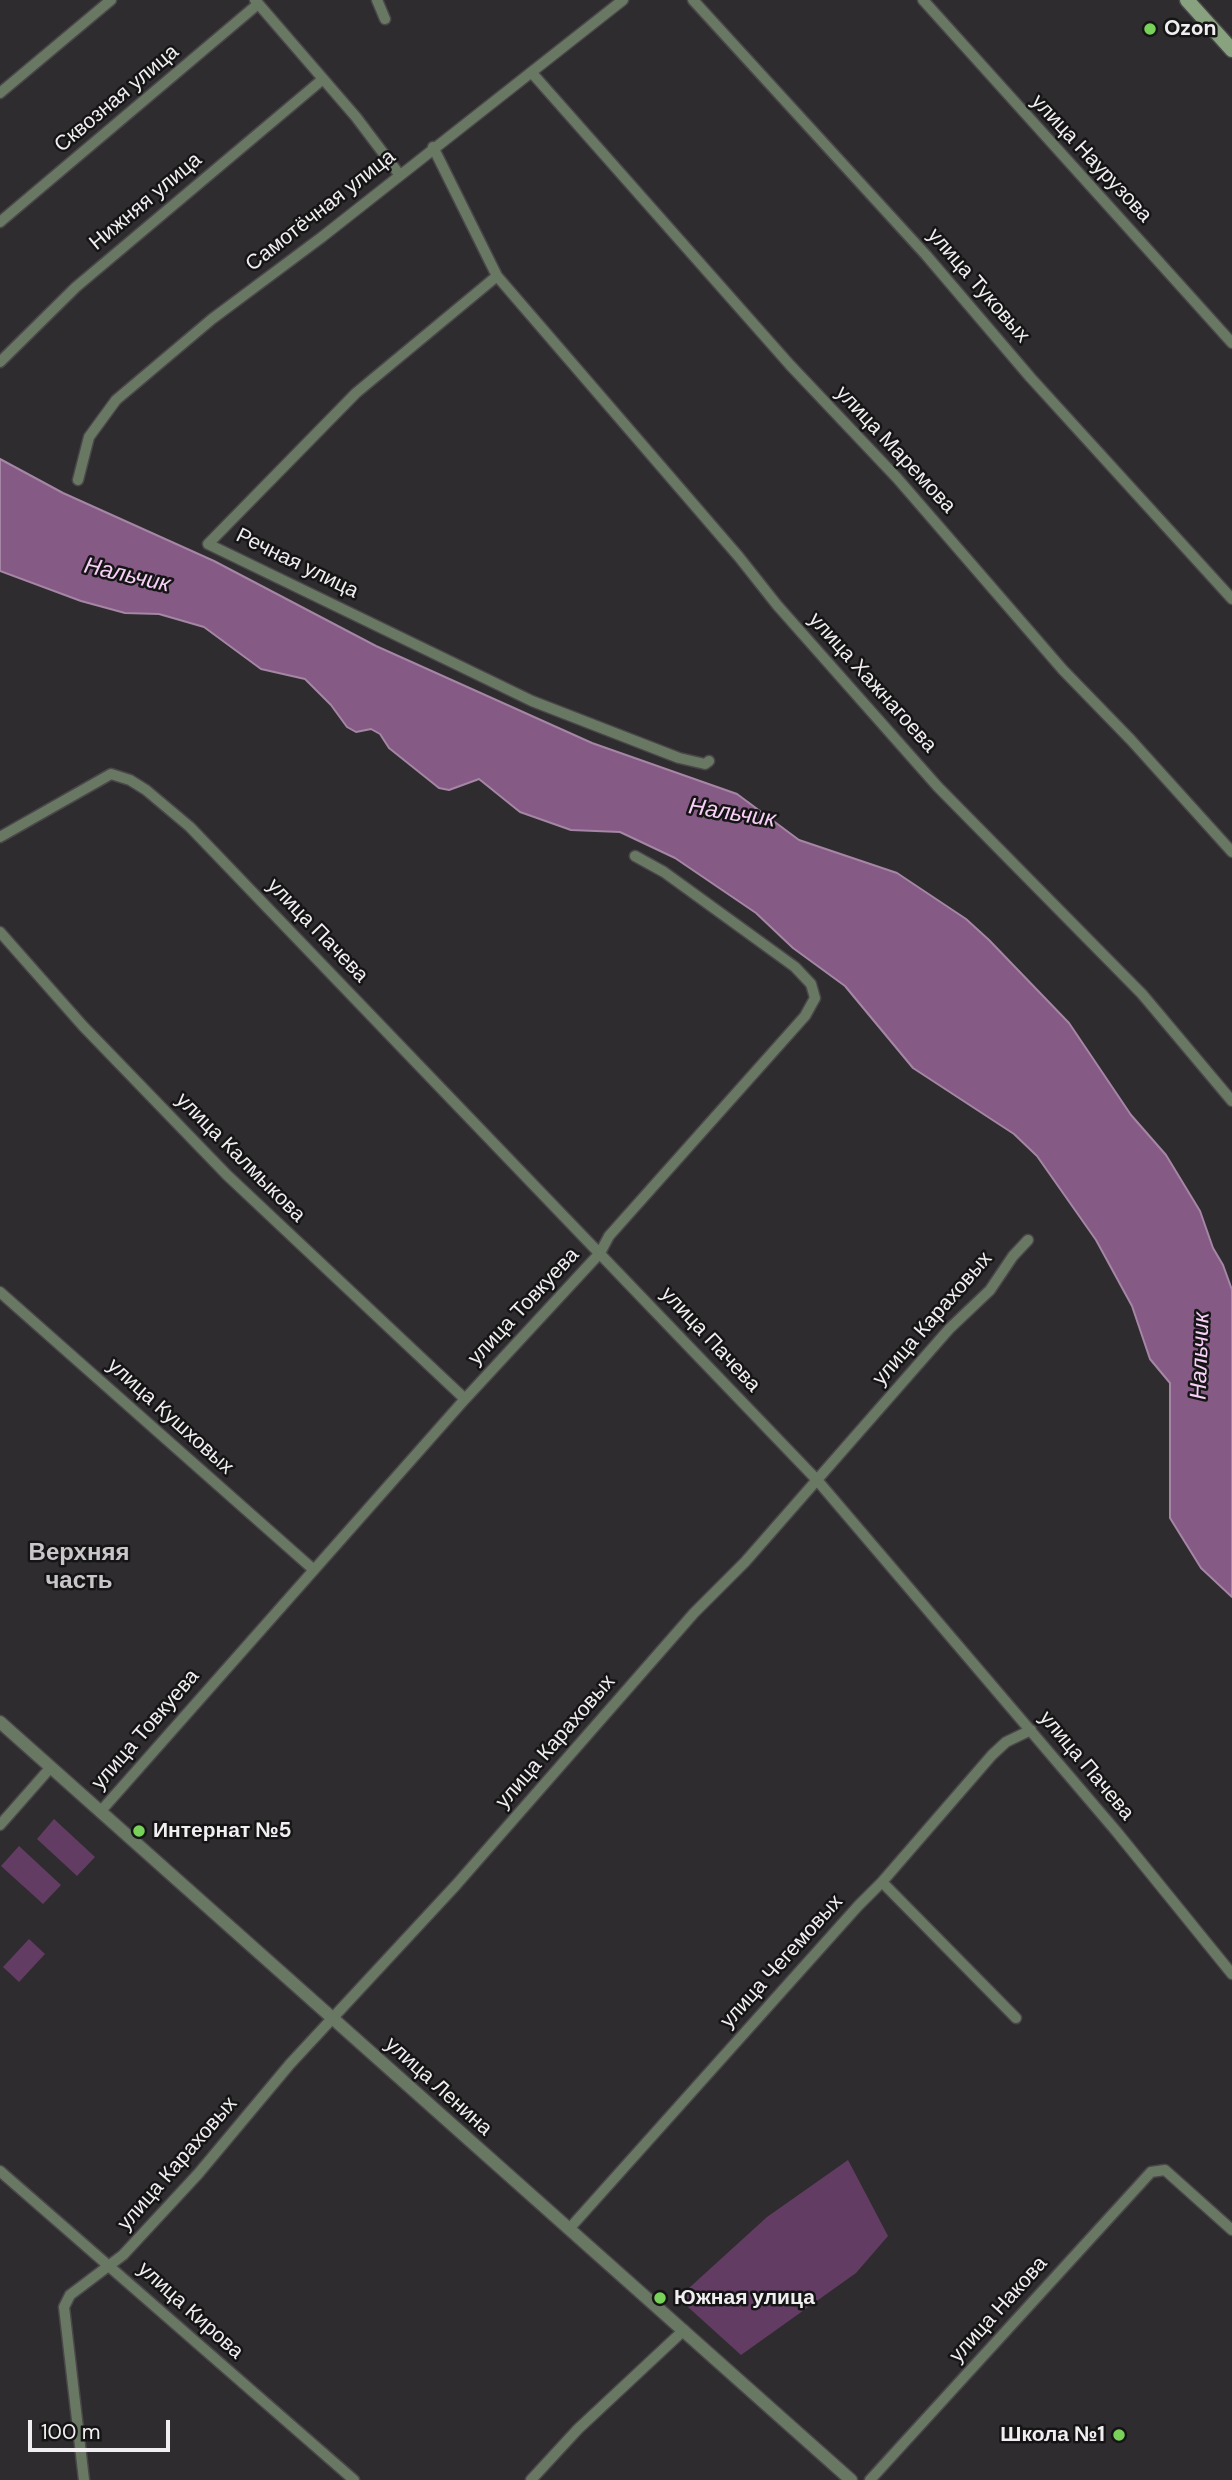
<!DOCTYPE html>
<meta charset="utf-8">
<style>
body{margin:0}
#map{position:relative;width:1232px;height:2480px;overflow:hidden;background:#2f2c2f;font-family:"DM Sans",sans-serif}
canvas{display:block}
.scale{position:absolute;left:28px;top:2420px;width:142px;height:32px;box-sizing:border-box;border:4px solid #f1eef1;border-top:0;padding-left:9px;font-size:21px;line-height:24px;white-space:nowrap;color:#f1eef1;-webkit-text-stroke:5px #161516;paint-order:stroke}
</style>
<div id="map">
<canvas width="1232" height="2480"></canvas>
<div class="scale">100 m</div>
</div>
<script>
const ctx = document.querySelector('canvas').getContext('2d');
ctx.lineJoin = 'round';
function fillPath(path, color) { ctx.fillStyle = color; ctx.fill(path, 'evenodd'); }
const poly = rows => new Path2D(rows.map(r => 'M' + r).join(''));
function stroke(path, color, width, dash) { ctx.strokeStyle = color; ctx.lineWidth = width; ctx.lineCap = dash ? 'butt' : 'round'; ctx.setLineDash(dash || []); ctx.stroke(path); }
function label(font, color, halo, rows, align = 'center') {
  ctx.font = font + ' "DM Sans",sans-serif'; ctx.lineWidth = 5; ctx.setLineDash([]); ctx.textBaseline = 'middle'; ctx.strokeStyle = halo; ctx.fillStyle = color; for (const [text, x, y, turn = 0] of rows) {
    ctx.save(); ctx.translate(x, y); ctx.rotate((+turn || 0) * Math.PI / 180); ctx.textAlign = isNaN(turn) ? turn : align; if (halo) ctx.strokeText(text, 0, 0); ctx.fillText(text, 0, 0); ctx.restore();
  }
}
fillPath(poly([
 [54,1819,95,1857,77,1876,37,1839],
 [19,1846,61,1885,43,1904,1,1866],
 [29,1939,45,1954,19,1982,3,1967],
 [848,2160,888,2236,856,2273,741,2355,678,2298,767,2217]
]), '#633c63');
const water = poly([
 [0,459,63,493,214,561,376,646,592,743,737,794,799,840,897,873,966,919,989,940,1069,1023,1131,1115,1166,1155,1200,1211,1213,1248,1223,1265,1232,1290,1232,1597,1201,1568,1170,1518,1170,1383,1150,1359,1132,1306,1096,1240,1037,1156,1014,1134,913,1068,845,986,793,948,756,913,675,858,620,832,571,830,520,812,479,779,449,790,439,788,389,748,380,734,371,729,356,732,347,727,331,705,305,679,261,669,204,627,159,614,125,613,81,601,0,571,0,459]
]);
fillPath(water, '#855a85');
stroke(water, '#a586a5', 2);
const minor = poly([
 [255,0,356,117,399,174],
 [377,0,385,19],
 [693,0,926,255,1030,377,1232,599],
 [923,0,1232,343],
 [532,73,790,365,897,478,1063,670,1131,740,1232,852],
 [0,93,111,0],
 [433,147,497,276,356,393,208,544,532,701,679,758,705,764,709,761],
 [0,222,258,4],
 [497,276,739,557,777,605,938,787,1142,994,1232,1101],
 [0,362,76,287,323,79],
 [78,480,89,437,116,400,212,319,322,237,623,0],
 [0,837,111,774,130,780,146,790,190,827,817,1480,1116,1831,1232,1974],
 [0,932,83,1026,227,1175,465,1399],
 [0,1292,314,1570],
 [100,1812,465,1399,600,1253,609,1236,805,1016,815,998,811,984,795,967,664,872,635,856],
 [0,1825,51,1767],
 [882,1882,1016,2018],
 [0,2171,354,2480],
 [569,2229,858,1906,882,1882,992,1755,1006,1742,1031,1730],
 [84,2480,64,2307,70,2295,123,2255,198,2174,290,2064,456,1885,694,1613,745,1562,950,1328,990,1290,1013,1256,1028,1240],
 [531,2480,578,2429,684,2330],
 [870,2480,1151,2172,1165,2170,1232,2230]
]);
const tertiary = poly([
 [0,1722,851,2480]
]);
const secondary = poly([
 [1187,0,1232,50]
]);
stroke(minor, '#4a474a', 13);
stroke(tertiary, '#4a474a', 15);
stroke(secondary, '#4a474a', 17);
stroke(minor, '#687863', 10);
stroke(tertiary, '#687863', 12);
stroke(secondary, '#88a280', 14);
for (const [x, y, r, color] of [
 [1150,29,7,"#78d158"],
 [139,1831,7,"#78d158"],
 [660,2298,7,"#78d158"],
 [1119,2435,7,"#78d158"]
]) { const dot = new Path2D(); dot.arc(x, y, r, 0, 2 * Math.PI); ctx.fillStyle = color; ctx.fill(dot); stroke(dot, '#161516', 2.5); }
label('bold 21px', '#f1eef1', '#161516', [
 ["Ozon",1164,29],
 ["Интернат №5",153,1831],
 ["Южная улица",674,2298],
 ["Школа №1",1105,2435,"right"]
], 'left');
label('21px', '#f1eef1', '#161516', [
 ["Сквозная улица",117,99,-40],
 ["улица Наурузова",1091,159,47],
 ["Нижняя улица",146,202,-40],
 ["Самотёчная улица",321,211,-38],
 ["улица Туковых",978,286,49],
 ["улица Маремова",895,450,47],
 ["Речная улица",297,564,26],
 ["улица Хажнагоева",872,683,48],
 ["улица Пачева",317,931,46],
 ["улица Калмыкова",240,1158,45],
 ["улица Товкуева",524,1307,-47],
 ["улица Караховых",933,1319,-49],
 ["улица Пачева",710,1340,47],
 ["улица Кушховых",170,1417,42],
 ["улица Товкуева",146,1730,-49],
 ["улица Караховых",556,1742,-49],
 ["улица Пачева",1086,1766,50],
 ["улица Чегемовых",782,1962,-48],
 ["улица Ленина",438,2087,42],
 ["улица Караховых",178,2164,-49],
 ["улица Накова",999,2310,-48],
 ["улица Кирова",190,2311,42]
]);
label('italic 23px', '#f8d0f7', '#161516', [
 ["Нальчик",127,576,13],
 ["Нальчик",732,814,9],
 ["Нальчик",1201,1356,-88]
]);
label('bold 24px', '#c9c5c9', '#161516', [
 ["Верхняя",79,1554],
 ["часть",79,1582]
]);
</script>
